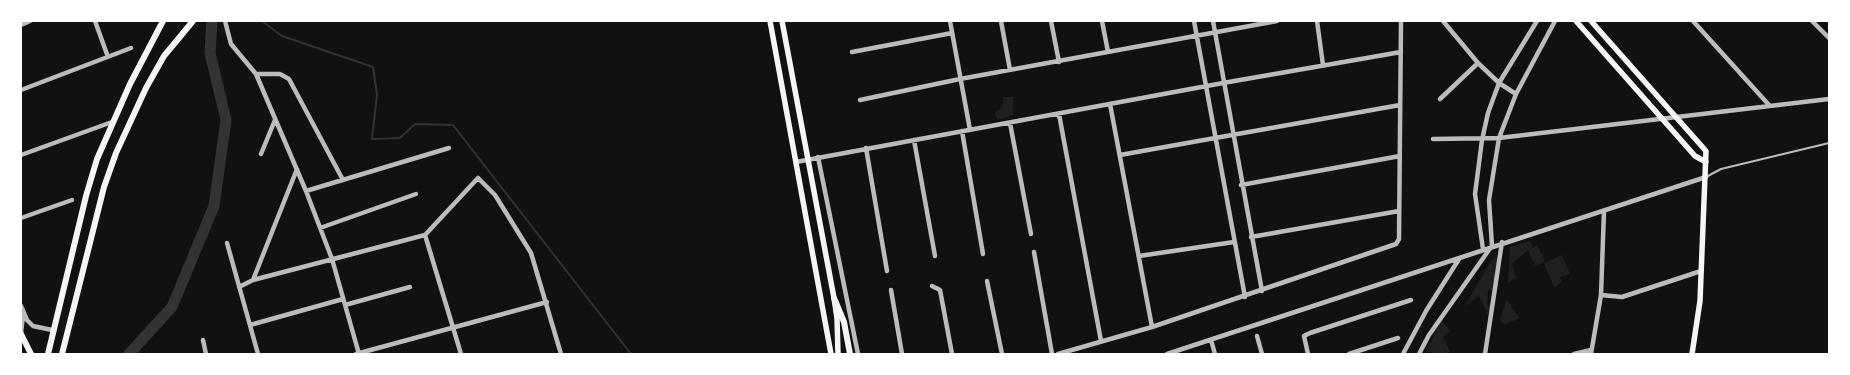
<!DOCTYPE html>
<style>
body{margin:0}
#map{position:relative;width:1850px;height:375px;overflow:hidden;background:#111;font-family:Overpass,sans-serif}
canvas{display:block}
.frame{position:absolute;inset:0;border:22px solid #fff;pointer-events:none}
</style>
<div id="map">
<canvas width="1850" height="375"></canvas>
<div class="frame"></div>
</div>
<script>
const ctx = document.querySelector('canvas').getContext('2d');
ctx.lineJoin = 'round';
function fillPath(path, color) { ctx.fillStyle = color; ctx.fill(path, 'evenodd'); }
const poly = rows => new Path2D(rows.map(r => 'M' + r).join(''));
function stroke(path, color, width, dash) { ctx.strokeStyle = color; ctx.lineWidth = width; ctx.lineCap = dash ? 'butt' : 'round'; ctx.setLineDash(dash || []); ctx.stroke(path); }
fillPath(poly([
 [1004,97,1013,97,1013,115,997,120,995,113,1002,107],
 [1530,241,1533,246,1512,264,1517,278,1508,282,1510,247],
 [1537,245,1545,261,1535,266,1528,250],
 [1562,255,1570,274,1560,277,1562,282,1554,287,1544,263],
 [1496,256,1500,273,1494,290,1488,290,1487,304,1490,306,1488,315,1479,296,1464,307,1491,261],
 [1507,299,1519,318,1505,325,1500,320],
 [1442,320,1450,331,1443,337,1451,354,1426,352]
]), '#202020');
stroke(poly([
 [262,21,282,36,373,67,377,94,372,139,400,138,415,124,453,125,631,354]
]), '#333', 2);
stroke(poly([
 [129,354,172,307,214,206,226,120,210,53,212,21]
]), '#333', 11);
stroke(poly([
 [1706,177,1721,169,1829,143]
]), '#bcbcbc', 2);
stroke(poly([
 [95,21,108,57],
 [225,21,231,44,256,74,306,191,332,259,359,354],
 [950,21,970,130],
 [1001,21,1010,70],
 [1051,21,1059,62],
 [1102,21,1108,52],
 [1194,21,1245,297],
 [1213,21,1262,291],
 [1317,21,1323,65],
 [1443,21,1478,63,1499,83,1516,94],
 [1693,21,1769,105],
 [1812,21,1829,38],
 [21,25,30,21],
 [852,52,952,33],
 [256,74,280,74,289,79,343,180],
 [21,90,131,48],
 [1440,99,1478,63],
 [860,100,960,79,1277,21],
 [1110,104,1152,327],
 [1059,114,1101,341],
 [1010,123,1031,234],
 [962,131,983,254],
 [1433,139,1499,138,1829,99],
 [914,140,935,256],
 [866,148,887,271],
 [261,154,275,120],
 [21,155,112,122],
 [1120,155,1400,105],
 [818,157,858,354],
 [796,162,1223,83,1401,52],
 [1241,185,1400,156],
 [306,191,449,148],
 [21,218,72,200],
 [320,228,416,194],
 [425,235,461,354],
 [1251,237,1399,211],
 [227,243,258,354],
 [1492,246,1489,200,1499,138,1516,94,1555,21],
 [1483,249,1475,194,1482,140,1488,113,1499,83,1537,21],
 [1034,252,1052,354],
 [1139,256,1234,242],
 [253,280,297,169],
 [987,281,1002,354],
 [932,286,940,290,952,354],
 [239,287,253,280,425,235,478,178,495,195,531,253,561,354],
 [891,290,902,354],
 [1601,295,1622,297,1701,271],
 [345,305,410,287],
 [21,306,27,320,33,326,52,330],
 [250,325,343,299],
 [21,334,23,314],
 [1257,336,1262,354],
 [203,340,206,354],
 [1211,340,1215,354],
 [356,354,547,302],
 [1058,354,1152,327,1396,244,1399,239,1401,21],
 [1167,354,1706,177],
 [1308,354,1304,336,1310,333,1411,300],
 [1349,354,1398,338],
 [1403,354,1426,311,1459,259],
 [1419,354,1429,335,1491,247],
 [1485,354,1502,242],
 [1574,354,1591,350],
 [1591,354,1601,295,1604,211]
]), '#bcbcbc', 4.5);
stroke(poly([
 [770,21,831,354],
 [782,21,834,298,837,318,838,354],
 [1576,21,1695,156,1706,162],
 [1591,21,1706,151,1700,301,1692,354]
]), '#f5f5f5', 5.5);
stroke(poly([
 [834,298,844,322,850,354],
 [21,334,31,354],
 [48,354,86,196,97,159,130,84,163,21],
 [62,354,104,187,116,153,146,88,164,56,193,21]
]), '#f5f5f5', 6);
</script>
